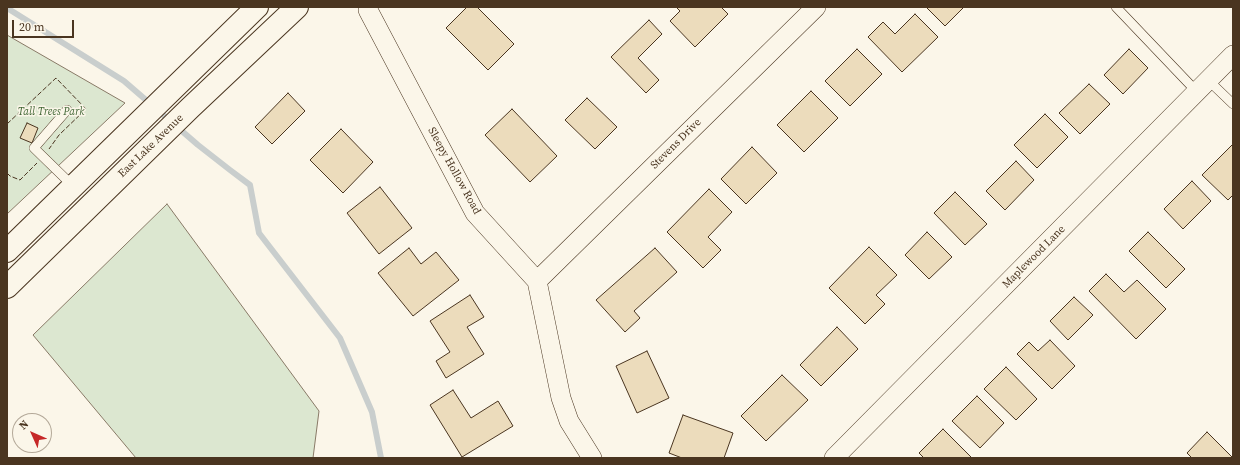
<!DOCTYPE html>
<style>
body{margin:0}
#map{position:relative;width:1240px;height:465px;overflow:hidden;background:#fbf6e9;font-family:"Source Serif 4",serif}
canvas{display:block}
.frame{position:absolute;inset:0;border:8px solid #4a3520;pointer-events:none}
.north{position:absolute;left:12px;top:413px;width:40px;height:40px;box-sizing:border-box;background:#fbf6e9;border:1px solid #b4a999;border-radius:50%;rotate:315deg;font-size:11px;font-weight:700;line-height:16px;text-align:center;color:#4a3520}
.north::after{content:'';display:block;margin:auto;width:14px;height:18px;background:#c62828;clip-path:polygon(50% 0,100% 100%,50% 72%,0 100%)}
.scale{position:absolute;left:12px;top:20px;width:62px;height:18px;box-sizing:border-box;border:2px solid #4a3520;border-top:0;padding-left:5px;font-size:12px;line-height:14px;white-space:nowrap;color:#4a3520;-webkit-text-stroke:3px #fbf6e9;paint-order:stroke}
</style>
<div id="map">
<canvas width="1240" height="465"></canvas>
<div class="frame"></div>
<div class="north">N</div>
<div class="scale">20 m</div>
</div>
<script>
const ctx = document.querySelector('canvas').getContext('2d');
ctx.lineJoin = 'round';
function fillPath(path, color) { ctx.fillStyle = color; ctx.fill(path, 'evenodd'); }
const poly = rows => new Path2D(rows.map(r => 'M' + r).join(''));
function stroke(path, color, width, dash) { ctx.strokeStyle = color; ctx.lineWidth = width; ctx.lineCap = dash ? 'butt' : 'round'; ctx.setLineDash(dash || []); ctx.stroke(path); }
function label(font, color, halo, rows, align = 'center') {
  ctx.font = font + ' "Source Serif 4",serif'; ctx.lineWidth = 3; ctx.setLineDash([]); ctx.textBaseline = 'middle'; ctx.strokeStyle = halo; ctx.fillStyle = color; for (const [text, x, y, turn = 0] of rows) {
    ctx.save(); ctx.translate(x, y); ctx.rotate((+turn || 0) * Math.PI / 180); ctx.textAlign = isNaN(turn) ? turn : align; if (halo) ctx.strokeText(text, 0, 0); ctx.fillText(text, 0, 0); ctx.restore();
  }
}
const green = poly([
 [7,35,125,103,7,214,7,35],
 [167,204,319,411,313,458,136,458,33,335,167,204]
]);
fillPath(green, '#dce7d0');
stroke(green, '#887966', 1);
stroke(poly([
 [7,8,124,81,198,145,230,170,250,185,259,233,340,338,372,412,381,458]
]), '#c9cecd', 6);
const building = poly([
 [467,7,477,7,514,44,488,70,446,28,467,7],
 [676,7,721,7,728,14,695,47,670,21,680,11,676,7],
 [926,7,964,7,945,26,926,7],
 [915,14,938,37,902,72,868,37,883,22,895,34,915,14],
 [649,20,662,34,638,58,659,80,646,93,611,57,649,20],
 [857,49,882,74,850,106,825,81,857,49],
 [1129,49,1148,68,1123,94,1104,75,1129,49],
 [1089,84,1110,104,1080,134,1059,113,1089,84],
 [811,91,838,118,804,152,777,125,811,91],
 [288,93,305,111,272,144,255,127,288,93],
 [587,98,617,127,595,149,565,120,587,98],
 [512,109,557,156,530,182,485,135,512,109],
 [1045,114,1068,137,1037,168,1014,145,1045,114],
 [27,123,38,128,32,143,20,138,27,123],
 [341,129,373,162,343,193,310,160,341,129],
 [1233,144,1233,195,1228,200,1202,175,1233,144],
 [752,147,777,173,746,204,721,179,752,147],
 [1016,161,1034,180,1005,210,986,191,1016,161],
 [1192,181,1211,201,1183,229,1164,209,1192,181],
 [380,187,412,228,379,254,347,213,380,187],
 [709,189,732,212,708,237,721,250,703,268,667,232,709,189],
 [955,192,987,224,965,245,934,213,955,192],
 [927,232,952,257,929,279,905,255,927,232],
 [1148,232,1185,269,1166,288,1129,251,1148,232],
 [869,247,897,275,876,295,885,304,865,324,829,288,869,247],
 [409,248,421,264,436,252,459,280,413,316,378,273,409,248],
 [655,248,677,272,634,311,640,318,625,332,596,300,655,248],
 [1106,274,1124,292,1137,280,1166,309,1136,339,1089,291,1106,274],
 [470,295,484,317,467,327,484,354,446,378,436,361,450,352,430,321,470,295],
 [1074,297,1093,315,1068,340,1050,321,1074,297],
 [837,327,858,349,821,386,800,365,837,327],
 [1050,340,1075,366,1052,389,1017,354,1029,342,1038,351,1050,340],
 [647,351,669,398,637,413,616,366,647,351],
 [1006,367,1037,399,1016,420,984,389,1006,367],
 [782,375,808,400,766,441,741,416,782,375],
 [453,390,471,418,498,401,513,426,462,457,430,405,453,390],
 [977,396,1004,423,980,448,952,421,977,396],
 [683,415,733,433,724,458,682,458,669,453,683,415],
 [943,429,972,458,924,458,919,453,943,429],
 [1207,432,1233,458,1192,458,1187,453,1207,432]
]);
fillPath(building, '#ecdcbc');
stroke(building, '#4a3520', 1);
const lane = poly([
 [1116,7,1197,92],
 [1208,80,1233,104],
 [67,110,34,148,74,187]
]);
const street = poly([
 [368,10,475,213,537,281,561,398,569,421,592,458],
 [537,281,816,7],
 [834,458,1233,55]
]);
const primary = poly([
 [7,251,257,7],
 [7,287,190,108,297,7]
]);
stroke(lane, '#4a3520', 10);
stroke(street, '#4a3520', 20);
stroke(primary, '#4a3520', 24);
stroke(lane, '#fbf6e9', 9);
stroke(street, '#fbf6e9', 19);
stroke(primary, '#fbf6e9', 22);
stroke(poly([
 [7,124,56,78,86,109,59,135,49,149],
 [7,173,10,176,20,180,37,163]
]), '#4a3520', 1, [5, 2]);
label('italic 11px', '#436837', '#fbf6e9', [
 ["Tall Trees Park",51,112]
]);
label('11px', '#4a3520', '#fbf6e9', [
 ["Stevens Drive",676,144,-45],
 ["East Lake Avenue",151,146,-44],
 ["Sleepy Hollow Road",454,171,61],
 ["Maplewood Lane",1034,257,-45]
]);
</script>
